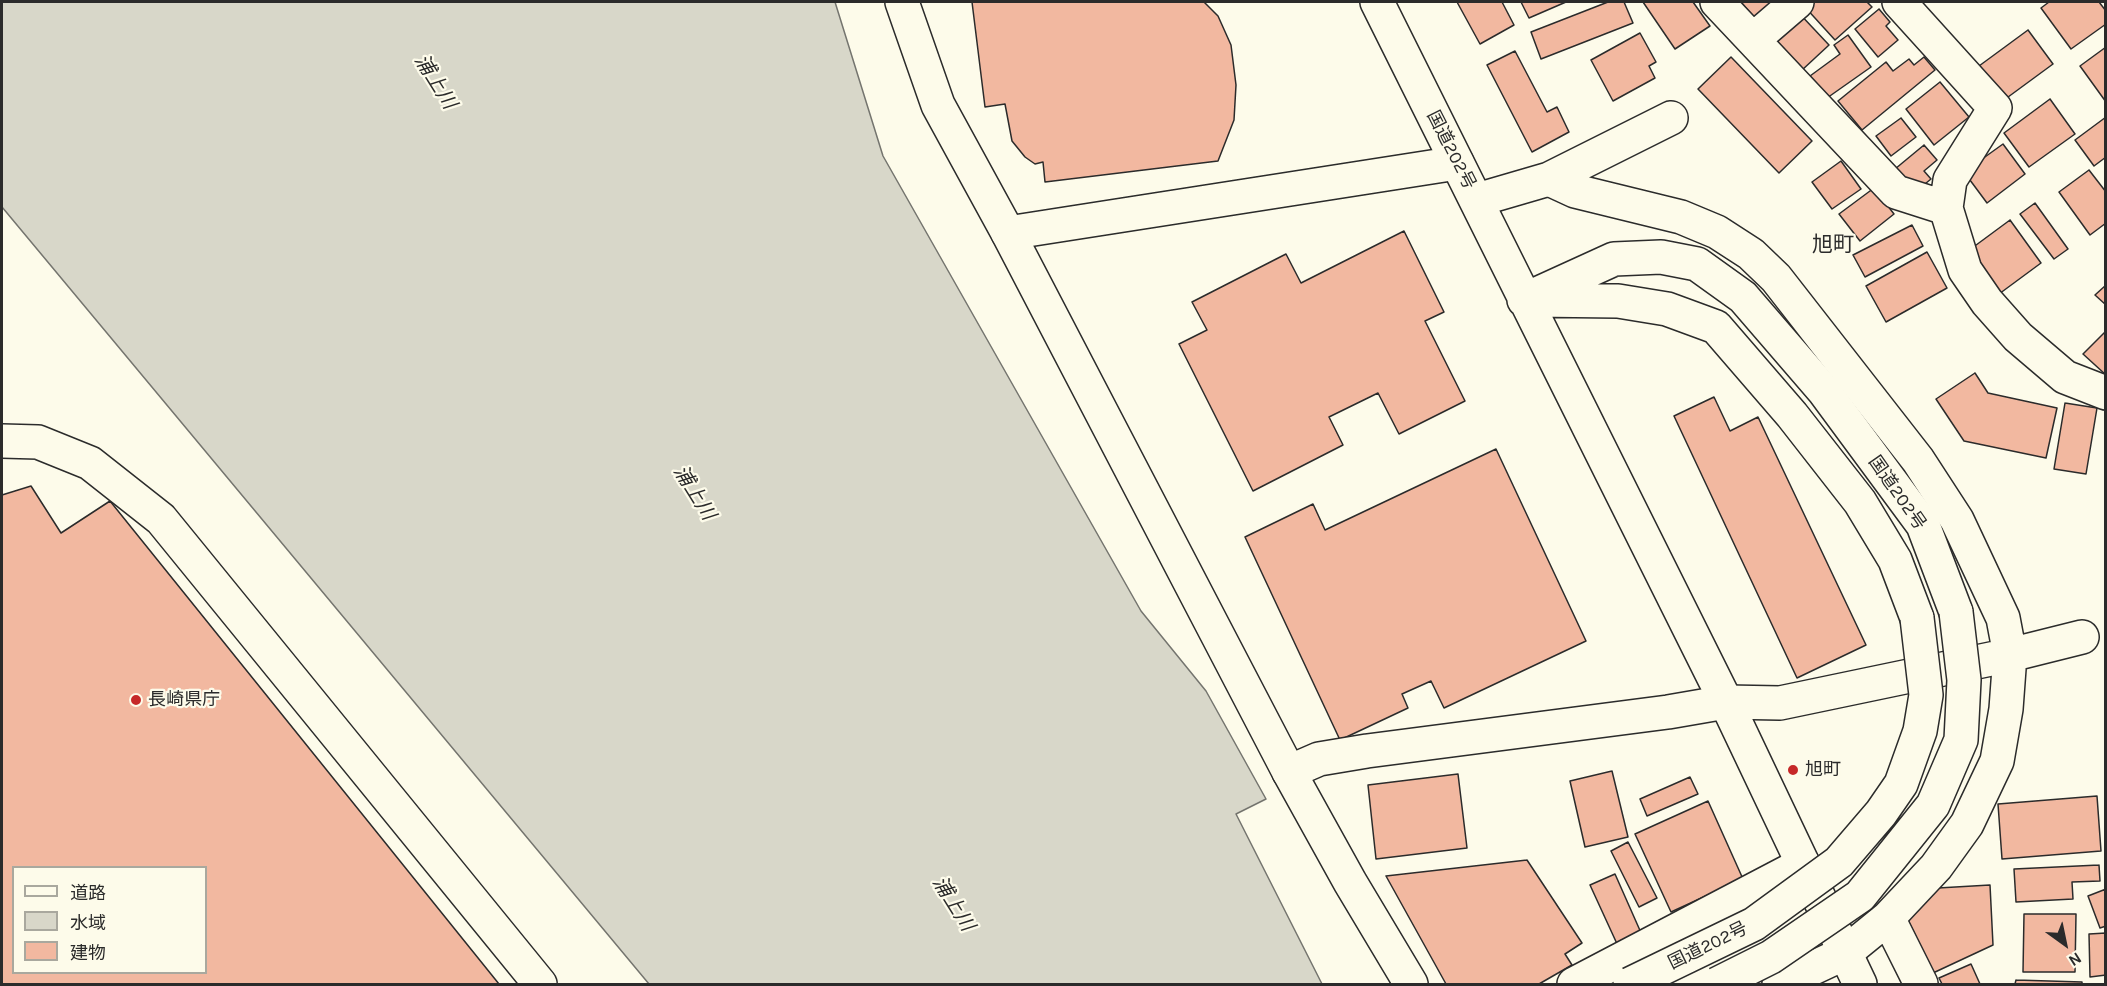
<!DOCTYPE html>
<meta charset="utf-8">
<style>
body{margin:0}
#map{position:relative;width:2107px;height:986px;overflow:hidden;background:#fdfbea;font-family:Karla,"Noto Sans JP",sans-serif}
canvas{display:block}
.frame{position:absolute;inset:0;border:3px solid #2b2b2b;pointer-events:none}
.legend{position:absolute;left:12px;top:866px;width:195px;height:108px;box-sizing:border-box;background:#fdfbea;border:2px solid #a9a89e;margin:0;padding:8px 10px;list-style:none;font-size:18px;color:#2b2b2b}
.legend li{display:flex;align-items:center;gap:12px;height:30px}
.legend b{width:30px;border:2px solid #a9a89e}
.north{position:absolute;left:2035px;top:914px;width:60px;height:60px;-webkit-text-stroke:4px #fdfbea;paint-order:stroke;rotate:147deg;font-size:16px;font-weight:700;line-height:24px;text-align:center;color:#2b2b2b}
.north::after{content:'';display:block;margin:auto;width:21px;height:27px;background:#2b2b2b;clip-path:polygon(50% 0,100% 100%,50% 72%,0 100%)}
</style>
<div id="map">
<canvas width="2107" height="986"></canvas>
<div class="frame"></div>
<ul class="legend">
<li><b style="height:8px;background:#fdfbea"></b>道路</li>
<li><b style="height:16px;background:#d8d7c9"></b>水域</li>
<li><b style="height:16px;background:#f2b8a0"></b>建物</li>
</ul>
<div class="north">N</div>
</div>
<script>
const ctx = document.querySelector('canvas').getContext('2d');
ctx.lineJoin = 'round';
function fillPath(path, color) { ctx.fillStyle = color; ctx.fill(path, 'evenodd'); }
const poly = rows => new Path2D(rows.map(r => 'M' + r).join(''));
function stroke(path, color, width, dash) { ctx.strokeStyle = color; ctx.lineWidth = width; ctx.lineCap = dash ? 'butt' : 'round'; ctx.setLineDash(dash || []); ctx.stroke(path); }
function label(font, color, halo, rows, align = 'center') {
  ctx.font = font + ' Karla,"Noto Sans JP",sans-serif'; ctx.lineWidth = 4.5; ctx.setLineDash([]); ctx.textBaseline = 'middle'; ctx.strokeStyle = halo; ctx.fillStyle = color; for (const [text, x, y, turn = 0] of rows) {
    ctx.save(); ctx.translate(x, y); ctx.rotate((+turn || 0) * Math.PI / 180); ctx.textAlign = isNaN(turn) ? turn : align; if (halo) ctx.strokeText(text, 0, 0); ctx.fillText(text, 0, 0); ctx.restore();
  }
}
const water = poly([
 [2,2,835,2,883,156,1141,611,1206,691,1266,799,1236,814,1322,984,649,984,2,207,2,2]
]);
fillPath(water, '#d8d7c9');
stroke(water, '#74746e', 1.5);
const building = poly([
 [972,2,1204,2,1218,16,1231,45,1236,85,1234,120,1218,161,1045,182,1043,162,1035,164,1025,157,1012,141,1005,104,985,107,972,2],
 [1457,2,1502,2,1514,25,1480,44,1457,2],
 [1521,2,1566,2,1529,18,1521,2],
 [1608,2,1624,2,1633,23,1541,59,1531,32,1608,2],
 [1643,2,1693,2,1710,26,1675,49,1643,2],
 [1741,2,1778,2,1757,21,1741,2],
 [1809,2,1867,2,1872,7,1835,40,1804,6,1809,2],
 [2049,2,2099,2,2106,11,2106,24,2071,49,2041,8,2049,2],
 [1879,9,1890,22,1886,26,1898,40,1878,57,1855,29,1879,9],
 [1797,11,1829,45,1801,71,1770,37,1797,11],
 [2028,30,2053,64,2004,100,1979,66,2028,30],
 [1640,33,1656,62,1649,66,1655,78,1613,101,1591,60,1640,33],
 [1848,35,1871,67,1827,98,1810,76,1840,54,1834,45,1848,35],
 [2106,47,2106,102,2080,66,2106,47],
 [1515,51,1547,112,1557,107,1569,132,1532,152,1487,65,1515,51],
 [1731,57,1812,141,1779,173,1698,89,1731,57],
 [1924,57,1935,70,1862,130,1838,101,1886,62,1893,71,1909,59,1914,65,1924,57],
 [1940,82,1969,117,1934,145,1906,109,1940,82],
 [2050,99,2075,134,2029,167,2004,133,2050,99],
 [2106,117,2106,157,2094,166,2075,140,2106,117],
 [1901,118,1916,137,1891,156,1876,136,1901,118],
 [2003,144,2025,174,1987,203,1964,172,2003,144],
 [1924,145,1937,160,1924,171,1931,179,1914,193,1895,169,1924,145],
 [1841,161,1861,189,1832,209,1812,182,1841,161],
 [2089,170,2106,192,2106,223,2090,235,2059,192,2089,170],
 [1874,188,1894,214,1860,241,1839,214,1874,188],
 [2035,203,2068,249,2054,259,2020,214,2035,203],
 [2010,220,2041,263,1999,294,1968,251,2010,220],
 [1912,225,1923,246,1865,277,1853,255,1912,225],
 [1404,231,1444,312,1425,321,1465,401,1399,434,1378,393,1329,417,1343,445,1253,491,1179,344,1207,330,1192,302,1286,254,1301,283,1404,231],
 [1927,252,1947,288,1886,322,1866,286,1927,252],
 [2106,285,2106,305,2095,295,2106,285],
 [2106,331,2106,375,2083,354,2106,331],
 [1975,373,1988,393,2057,408,2046,458,1964,441,1936,399,1975,373],
 [1714,397,1730,431,1758,417,1866,645,1797,678,1674,416,1714,397],
 [2065,403,2097,408,2086,474,2054,469,2065,403],
 [1496,449,1586,641,1444,708,1431,681,1402,694,1408,708,1340,740,1245,537,1313,504,1325,530,1496,449],
 [31,486,61,533,110,501,499,984,2,984,2,495,31,486],
 [14,868,206,868,206,972,14,972,14,868],
 [1612,771,1628,837,1585,847,1570,781,1612,771],
 [1458,774,1467,848,1376,859,1368,785,1458,774],
 [1690,777,1698,794,1647,816,1640,799,1690,777],
 [2097,796,2101,851,2002,859,1998,804,2097,796],
 [1708,801,1743,879,1671,912,1635,834,1708,801],
 [1628,842,1657,898,1639,907,1611,851,1628,842],
 [1527,860,1582,943,1565,954,1572,965,1539,984,1446,984,1386,876,1527,860],
 [2099,865,2100,881,2072,882,2073,899,2016,902,2014,869,2099,865],
 [1615,874,1642,935,1618,946,1590,885,1615,874],
 [1990,885,1993,945,1933,973,1907,918,1938,888,1990,885],
 [2106,889,2106,926,2100,928,2088,896,2106,889],
 [2024,914,2076,914,2075,972,2023,972,2024,914],
 [2106,933,2106,975,2090,977,2089,934,2106,933],
 [1971,964,1980,984,1942,984,1939,978,1971,964],
 [2016,980,2082,982,2082,984,2015,984,2016,980]
]);
fillPath(building, '#f2b8a0');
stroke(building, '#2b2b2b', 1.5);
const minor = poly([
 [1717,2,1896,192,1946,208],
 [1899,2,1995,108,1950,180,1946,208,1965,270,1987,302,2018,337,2065,377,2106,393],
 [1754,39,1797,2],
 [1549,179,1671,118],
 [1477,200,1549,179,1575,191,1681,217,1717,232,1751,254,1776,278,1918,460,1957,520,2003,618,2010,655,2006,709,1997,761,1967,824,1936,867,1888,918,1845,953,1779,984],
 [1008,233,1457,163],
 [1289,772,1319,759,1367,751,1668,712,1726,702,1780,703,2010,655,2082,637],
 [1888,918,1921,984],
 [1574,984,1803,864]
]);
const tertiary = poly([
 [902,2,938,105,1008,233,1289,772,1350,882,1411,984],
 [2,441,38,442,90,463,161,519,540,984]
]);
const trunk = poly([
 [1377,2,1726,702,1860,984],
 [1524,300,1614,259,1661,257,1697,264,1743,297,1824,391,1923,525,1956,612],
 [1532,300,1618,301,1667,309,1716,327,1792,415,1860,502,1895,560,1917,618]
]);
stroke(minor, '#2b2b2b', 36);
stroke(tertiary, '#2b2b2b', 36);
stroke(trunk, '#2b2b2b', 36);
stroke(minor, '#fdfbea', 33);
stroke(tertiary, '#fdfbea', 33);
stroke(trunk, '#fdfbea', 33);
const trunkBridge = poly([
 [1630,984,1754,924,1839,862,1881,813,1901,784,1920,731,1926,695,1917,618],
 [1717,984,1771,957,1860,896,1933,805,1961,740,1964,680,1956,612]
]);
stroke(trunkBridge, '#2b2b2b', 36, []);
stroke(trunkBridge, '#fdfbea', 33);
for (const [x, y, r, color] of [
 [136,700,6,"#c62828"],
 [1793,770,6,"#c62828"]
]) { const dot = new Path2D(); dot.arc(x, y, r, 0, 2 * Math.PI); ctx.fillStyle = color; ctx.fill(dot); stroke(dot, '#fdfbea', 2); }
label('18px', '#2b2b2b', '#fdfbea', [
 ["国道202号",1451,150,63],
 ["国道202号",1897,493,55],
 ["国道202号",1708,946,-26]
]);
label('18px', '#2b2b2b', '#fdfbea', [
 ["長崎県庁",148,700],
 ["旭町",1805,770]
], 'left');
label('italic 20px', '#2b2b2b', '#fdfbea', [
 ["浦上川",435,82,58],
 ["浦上川",694,493,58],
 ["浦上川",953,904,58]
]);
label('21px', '#2b2b2b', '#fdfbea', [
 ["旭町",1833,245]
]);
</script>
